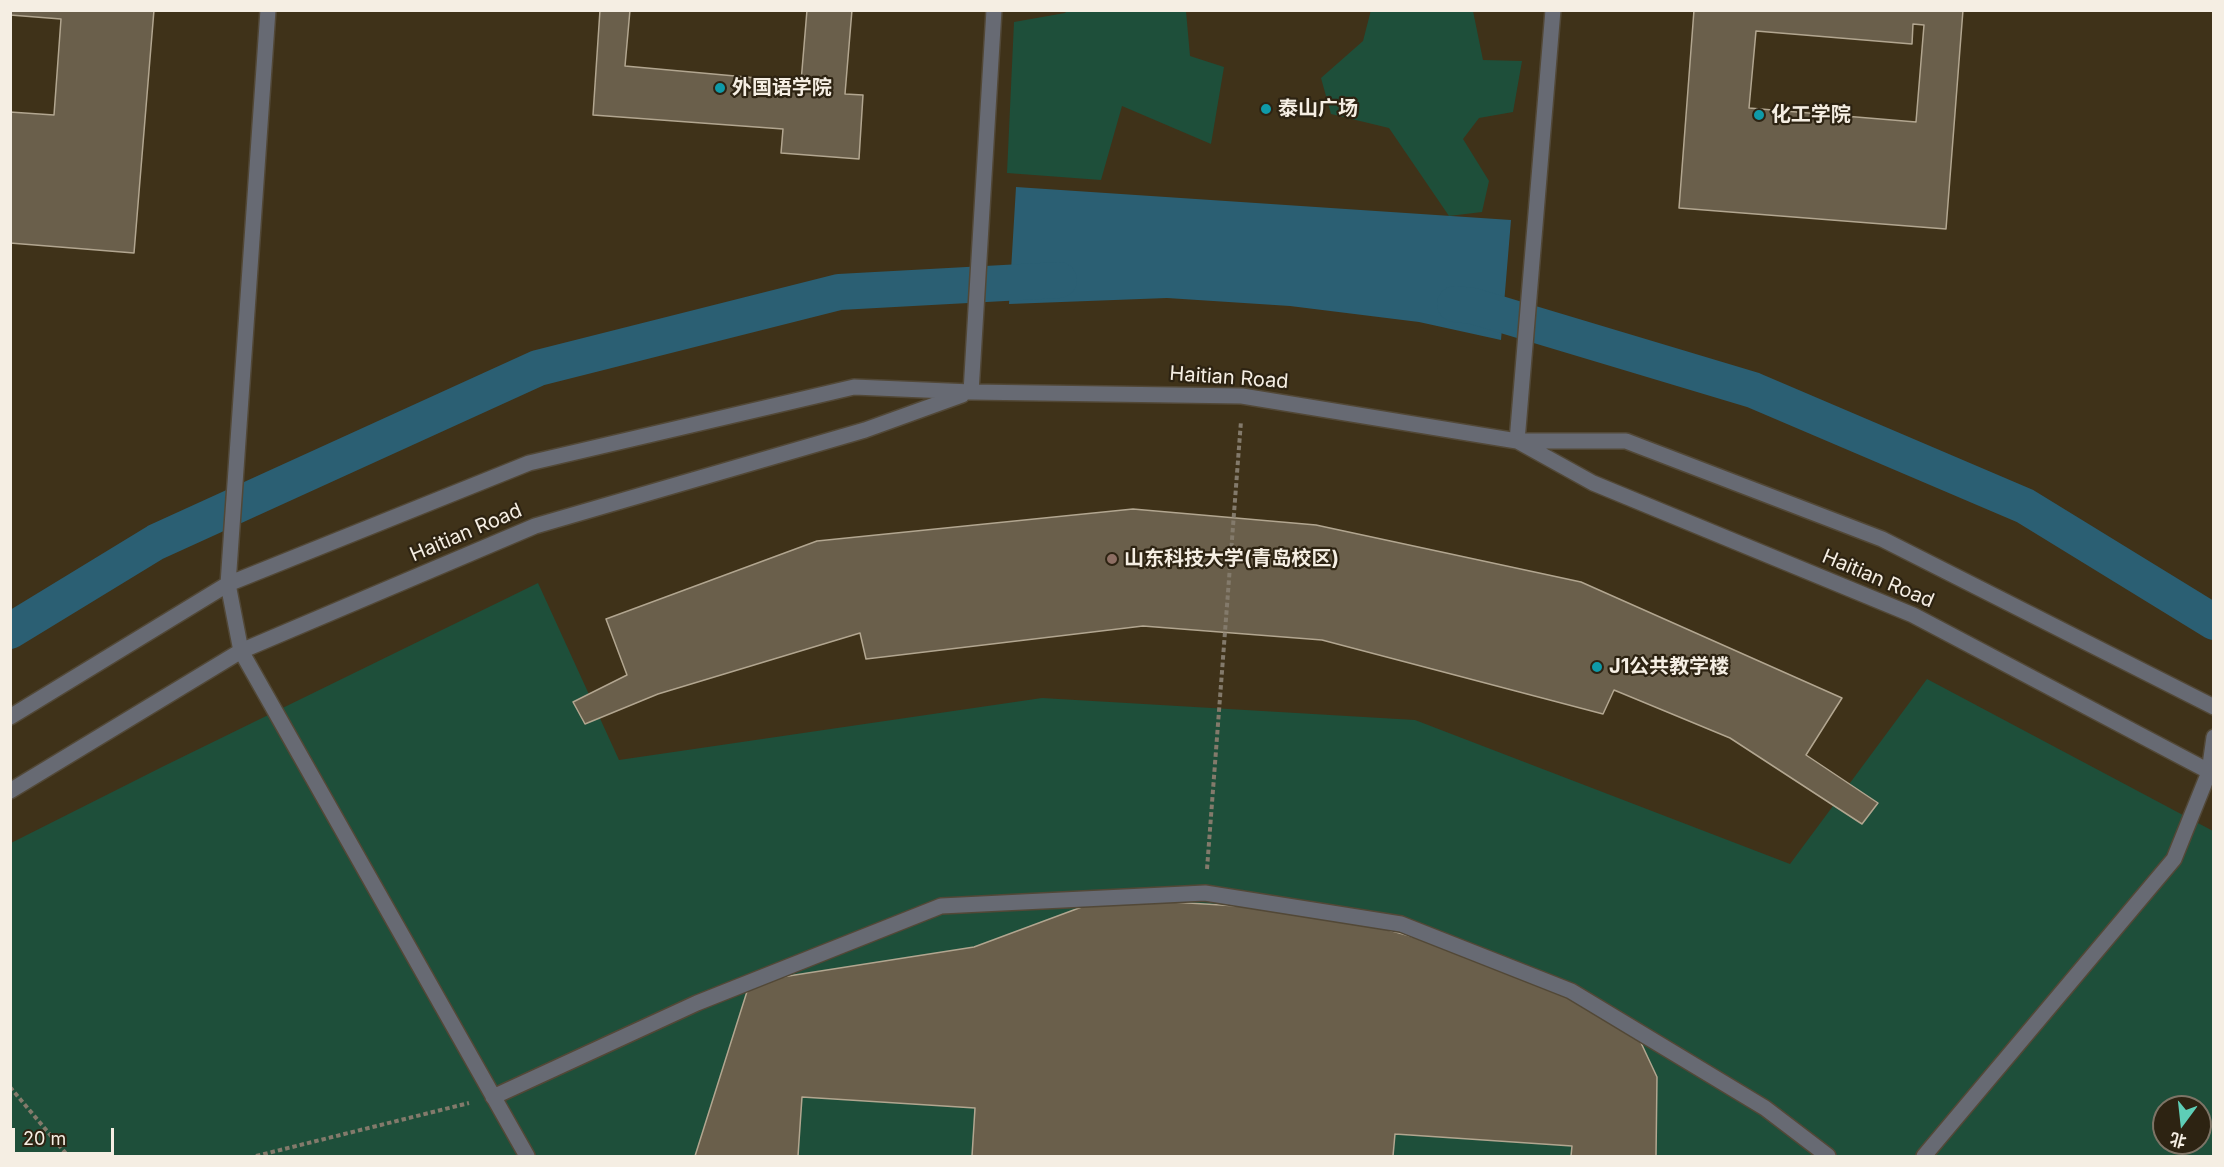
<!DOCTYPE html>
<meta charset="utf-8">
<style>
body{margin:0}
#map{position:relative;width:2224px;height:1167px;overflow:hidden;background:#372d1b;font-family:Inter,"Noto Sans SC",sans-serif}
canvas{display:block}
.frame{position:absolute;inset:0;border:12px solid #f5eee3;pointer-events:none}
.north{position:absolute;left:2152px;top:1095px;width:60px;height:60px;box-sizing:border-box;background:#2d2312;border:2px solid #7d7466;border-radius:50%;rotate:195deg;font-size:16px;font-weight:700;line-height:24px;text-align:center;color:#f5eee3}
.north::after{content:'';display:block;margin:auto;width:21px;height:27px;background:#5eceb7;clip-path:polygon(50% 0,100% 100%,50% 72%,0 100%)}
.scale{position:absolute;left:12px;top:1128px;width:102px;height:27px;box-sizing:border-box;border:3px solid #f5eee3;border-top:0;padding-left:8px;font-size:18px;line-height:21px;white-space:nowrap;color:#f5eee3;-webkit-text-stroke:4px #2d2312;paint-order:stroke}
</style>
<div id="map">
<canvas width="2224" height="1167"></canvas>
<div class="frame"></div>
<div class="north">北</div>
<div class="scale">20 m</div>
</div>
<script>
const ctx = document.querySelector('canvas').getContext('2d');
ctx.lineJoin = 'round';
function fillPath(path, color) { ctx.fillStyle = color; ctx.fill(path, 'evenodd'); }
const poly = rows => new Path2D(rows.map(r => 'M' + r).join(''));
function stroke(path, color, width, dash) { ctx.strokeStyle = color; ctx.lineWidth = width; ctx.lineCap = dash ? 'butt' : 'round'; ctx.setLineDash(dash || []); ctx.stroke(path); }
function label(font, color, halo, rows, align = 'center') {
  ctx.font = font + ' Inter,"Noto Sans SC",sans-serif'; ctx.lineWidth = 4.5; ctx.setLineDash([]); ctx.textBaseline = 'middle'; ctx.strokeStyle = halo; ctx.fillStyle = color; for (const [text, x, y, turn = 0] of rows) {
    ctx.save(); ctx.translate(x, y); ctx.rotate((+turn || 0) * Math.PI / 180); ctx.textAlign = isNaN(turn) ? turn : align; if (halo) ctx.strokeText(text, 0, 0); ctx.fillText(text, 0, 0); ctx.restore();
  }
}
fillPath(poly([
 [10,11,2213,11,2213,1156,11,1156],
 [2164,1107,2200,1107,2200,1143,2164,1143]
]), '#3f3219');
fillPath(poly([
 [1371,10,1473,11,1483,60,1522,61,1513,112,1479,118,1463,139,1489,181,1482,212,1449,216,1389,128,1331,114,1321,78,1363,41],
 [1067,11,1186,11,1190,56,1224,67,1211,144,1122,106,1101,180,1007,173,1014,22,1065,13],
 [538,583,619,760,1042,698,1415,720,1790,864,1927,679,2213,831,2213,1156,11,1156,11,843,164,766],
 [2164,1107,2200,1107,2200,1143,2164,1143]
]), '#1e4f3a');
fillPath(poly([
 [1016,187,1511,220,1501,340,1419,322,1290,306,1167,298,1009,304]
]), '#2b5f73');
stroke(poly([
 [1455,304,1473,306,1753,390,2025,506,2214,622],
 [10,631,156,542,538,368,839,292,1059,280]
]), '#2b5f73', 36);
const building = poly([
 [10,10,154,10,134,253,10,243,10,112,54,115,61,19,10,15,10,10],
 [600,10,630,10,625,66,801,82,807,10,852,10,845,94,863,95,859,159,781,153,783,129,593,115,600,10],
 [1694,10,1963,10,1946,229,1679,208,1694,10],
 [1913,24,1924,25,1916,122,1749,108,1756,31,1912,44,1913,24],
 [1133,509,1316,525,1581,582,1842,698,1806,755,1878,803,1862,824,1730,738,1614,690,1603,714,1322,640,1143,626,866,659,860,633,658,694,585,724,573,702,627,675,606,619,817,541,1133,509],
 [1106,898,1320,911,1482,956,1635,1030,1657,1077,1656,1156,695,1156,750,982,974,947,1106,898],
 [802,1097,975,1108,972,1156,798,1156,802,1097],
 [1395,1134,1572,1146,1571,1156,1393,1156,1395,1134]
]);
fillPath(building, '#6a5f4b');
stroke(building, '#b2a690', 1.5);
const minor = poly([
 [268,10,228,584,241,651,527,1156],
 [971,392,994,10],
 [1517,441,1553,10],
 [1519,442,1593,483,1913,615,2214,774],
 [10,717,228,584,529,463,854,387,971,392,1242,396,1517,441,1626,441,1882,539,2214,707],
 [10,791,241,651,535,526,865,430,962,395],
 [493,1097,697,1003,941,906,1205,893,1401,924,1571,991,1765,1108,1828,1156],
 [1924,1156,2174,859,2209,772,2214,737]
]);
stroke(minor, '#524837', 18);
stroke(poly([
 [1207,869,1241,421],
 [10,1087,68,1156],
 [256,1156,469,1103]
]), '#837a6b', 4, [4.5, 3]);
stroke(minor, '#676a73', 15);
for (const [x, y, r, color] of [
 [720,88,6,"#0f9aa8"],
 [1266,109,6,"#0f9aa8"],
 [1759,115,6,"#0f9aa8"],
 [1112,559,6,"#8d6e63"],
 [1597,667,6,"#0f9aa8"]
]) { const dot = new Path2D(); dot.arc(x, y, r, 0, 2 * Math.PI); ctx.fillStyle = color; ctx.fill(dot); stroke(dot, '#2d2312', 2); }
label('bold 20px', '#f5eee3', '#2d2312', [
 ["外国语学院",732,88],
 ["泰山广场",1278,109],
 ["化工学院",1771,115],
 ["山东科技大学(青岛校区)",1124,559],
 ["J1公共教学楼",1609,667]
], 'left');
label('20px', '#f5eee3', '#2d2312', [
 ["Haitian Road",1229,378,4],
 ["Haitian Road",466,533,-23],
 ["Haitian Road",1878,579,23]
]);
</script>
